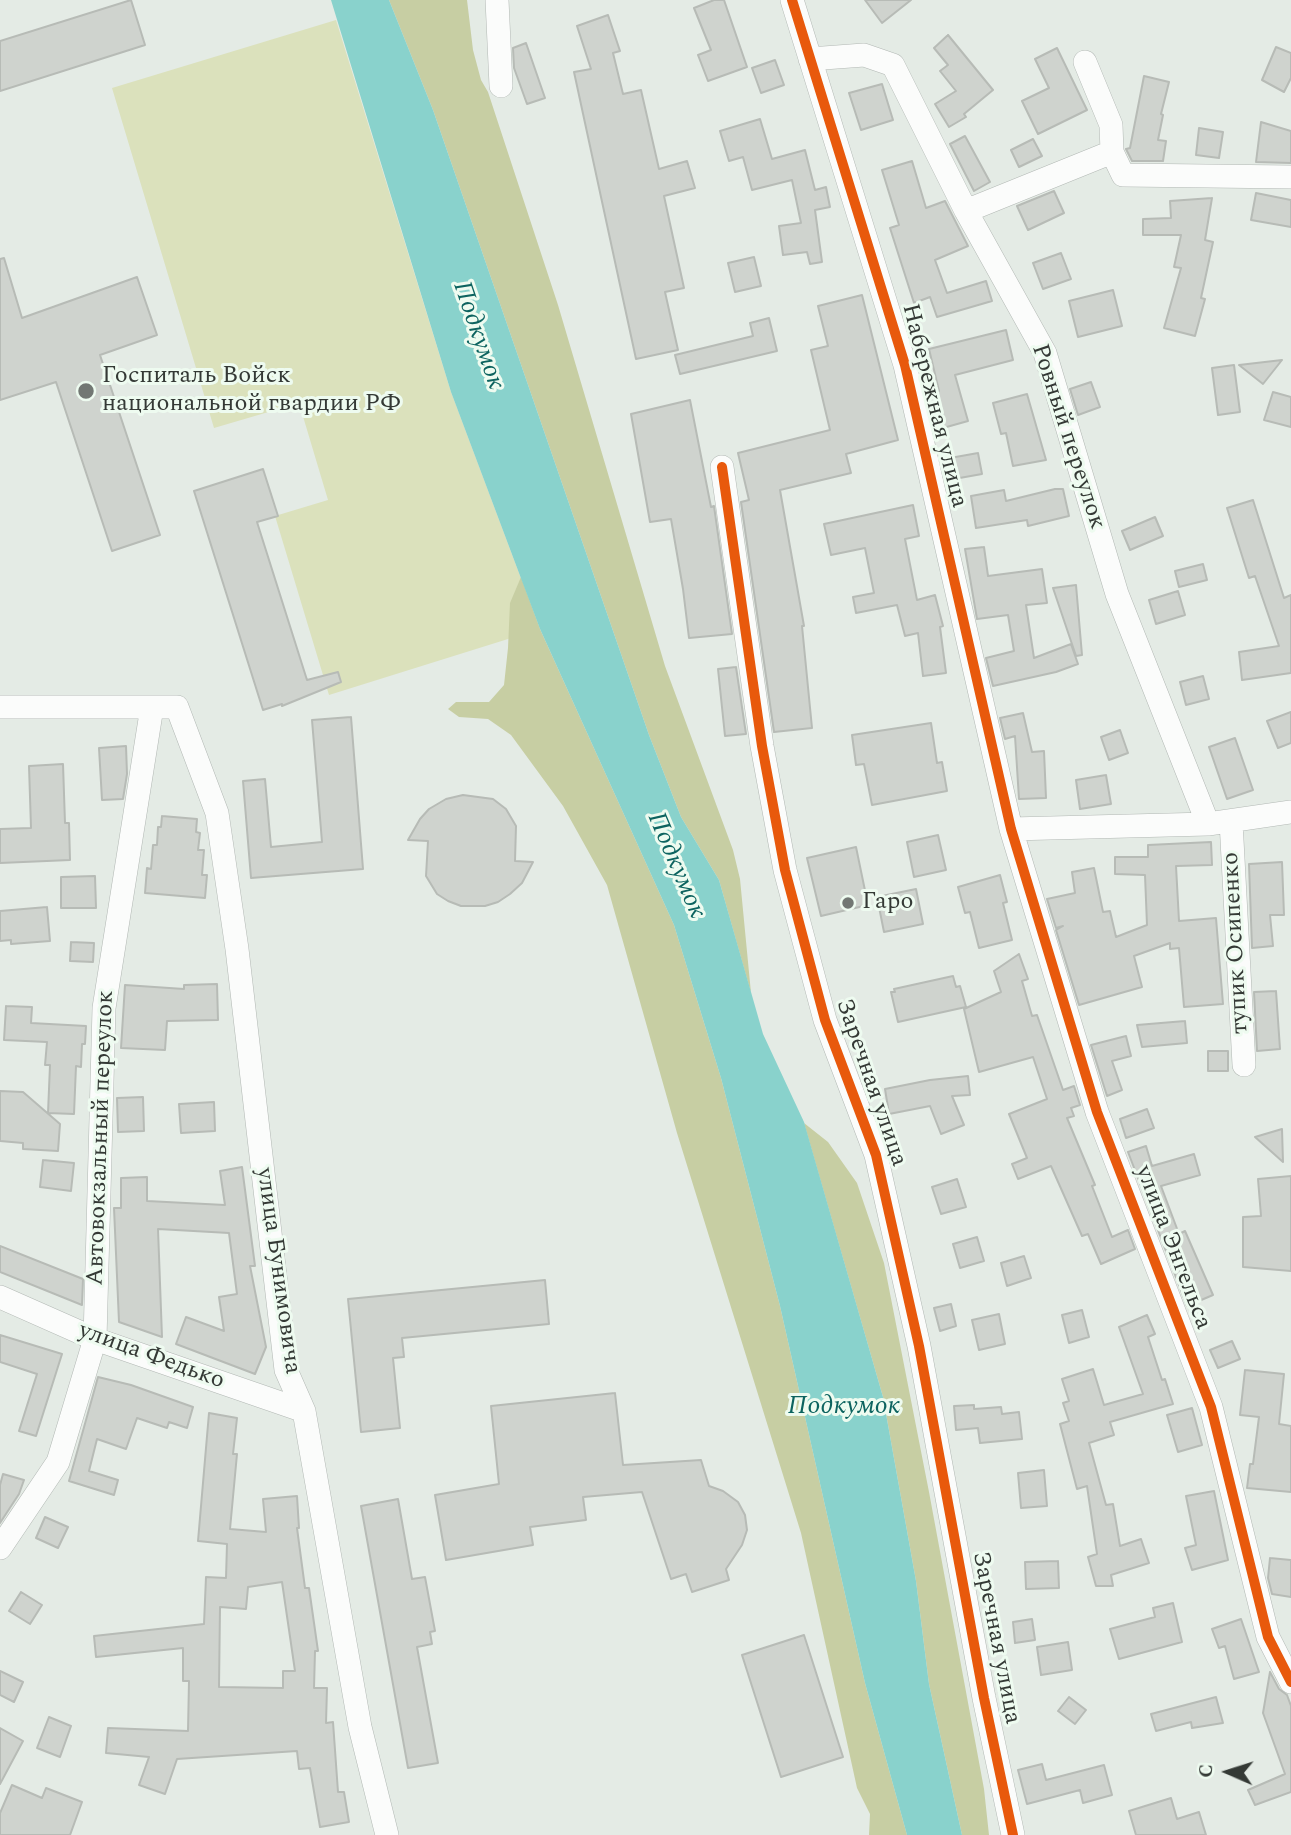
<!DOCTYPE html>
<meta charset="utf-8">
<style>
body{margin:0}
#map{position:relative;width:1291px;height:1835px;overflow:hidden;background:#e4ebe5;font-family:Spectral,serif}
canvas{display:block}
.north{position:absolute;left:1193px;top:1737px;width:70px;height:70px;-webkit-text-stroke:5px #eefbf0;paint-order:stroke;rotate:273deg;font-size:19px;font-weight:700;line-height:28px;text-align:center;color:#343935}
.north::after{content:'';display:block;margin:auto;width:24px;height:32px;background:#343935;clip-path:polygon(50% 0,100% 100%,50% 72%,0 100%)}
</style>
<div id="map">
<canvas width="1291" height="1835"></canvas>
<div class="north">С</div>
</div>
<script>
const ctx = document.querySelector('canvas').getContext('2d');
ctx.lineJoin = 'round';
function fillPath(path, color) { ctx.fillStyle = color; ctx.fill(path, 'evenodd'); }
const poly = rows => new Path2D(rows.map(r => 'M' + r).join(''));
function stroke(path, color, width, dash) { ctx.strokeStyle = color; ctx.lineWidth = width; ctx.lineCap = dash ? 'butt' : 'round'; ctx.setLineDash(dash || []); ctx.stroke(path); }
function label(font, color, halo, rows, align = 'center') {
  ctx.font = font + ' Spectral,serif'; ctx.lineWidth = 6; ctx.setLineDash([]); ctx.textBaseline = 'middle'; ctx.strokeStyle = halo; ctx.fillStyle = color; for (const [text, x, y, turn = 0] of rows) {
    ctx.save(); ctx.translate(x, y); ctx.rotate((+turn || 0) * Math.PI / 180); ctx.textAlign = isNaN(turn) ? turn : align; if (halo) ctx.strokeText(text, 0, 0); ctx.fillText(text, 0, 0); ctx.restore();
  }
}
fillPath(poly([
 [336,20,451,392,540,629,329,695,275,516,328,500,299,403,214,428,112,88]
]), '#dbe1bc');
fillPath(poly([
 [389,0,467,0,473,50,481,80,488,92,558,305,665,666,733,850,740,879,751,993,719,880,681,817,649,735,433,110],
 [521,577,540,629,674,925,721,1078,780,1306,865,1683,907,1835,869,1835,870,1814,857,1788,801,1533,677,1133,607,885,563,806,511,735,488,719,459,717,448,709,456,702,489,702,504,685,508,648,510,603],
 [804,1123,828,1142,857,1183,884,1263,929,1492,984,1789,989,1835,962,1835,929,1684,916,1581,883,1397]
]), '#c7cea3');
fillPath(poly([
 [331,0,389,0,433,110,649,735,681,817,719,880,763,1034,804,1122,883,1397,916,1581,929,1684,962,1835,907,1835,865,1683,780,1306,721,1078,674,925,540,629,451,392]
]), '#89d2cc');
const building = poly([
 [131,0,145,45,0,91,0,41,131,0],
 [714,0,724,0,747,67,708,81,698,55,711,50,694,8,714,0],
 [865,0,911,0,882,23,865,0],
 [608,15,620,51,613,53,623,94,641,90,659,169,687,161,695,188,664,196,684,288,665,292,678,350,636,359,574,72,591,69,577,26,608,15],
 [948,35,993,90,964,114,966,117,949,127,935,104,956,91,940,71,948,65,934,48,948,35],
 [526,43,545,98,527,104,514,68,513,48,526,43],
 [1276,47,1291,53,1291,78,1284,92,1262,80,1276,47],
 [1057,48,1087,110,1038,134,1022,101,1049,88,1035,59,1057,48],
 [775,60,784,85,761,93,752,68,775,60],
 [1144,76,1169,82,1161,114,1163,115,1158,140,1166,141,1163,161,1132,161,1126,149,1130,148,1144,76],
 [882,84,893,120,861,130,849,93,882,84],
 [760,119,772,159,805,150,815,190,826,187,830,207,815,210,822,262,810,264,807,252,783,255,779,226,801,223,792,180,752,190,743,157,729,161,720,131,760,119],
 [1261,122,1291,131,1291,163,1256,162,1261,122],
 [1199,128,1223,132,1219,158,1196,155,1199,128],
 [965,136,990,182,974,191,950,144,965,136],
 [1033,139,1042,156,1019,167,1011,150,1033,139],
 [912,161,926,208,945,201,968,246,935,260,947,293,986,281,992,301,937,317,930,297,914,303,890,228,899,225,882,170,912,161],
 [1054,191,1064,213,1028,230,1017,206,1054,191],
 [1256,193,1291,200,1291,227,1251,220,1256,193],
 [1212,198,1205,240,1213,242,1201,298,1205,299,1195,336,1164,328,1181,268,1174,267,1181,235,1143,235,1143,219,1171,218,1170,201,1212,198],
 [1061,253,1071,279,1043,289,1033,263,1061,253],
 [754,257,761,286,735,292,728,263,754,257],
 [4,258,22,318,137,277,157,335,100,355,160,535,112,551,56,382,0,400,0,259,4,258],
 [1113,290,1122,326,1078,337,1069,301,1113,290],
 [862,295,898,440,846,454,851,473,780,490,804,626,802,626,812,728,774,732,741,502,749,500,738,453,830,430,811,350,828,346,818,306,862,295],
 [769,318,777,351,680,374,675,355,753,336,750,323,769,318],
 [1006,330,1013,360,955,375,968,421,943,428,934,392,939,391,929,349,1006,330],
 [1282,360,1263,384,1239,365,1282,360],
 [1234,365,1240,412,1218,415,1212,368,1234,365],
 [1091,382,1100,407,1078,415,1070,389,1091,382],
 [1273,392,1291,397,1291,427,1264,420,1273,392],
 [1027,394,1046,460,1013,466,1006,433,1001,434,993,403,1027,394],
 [690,400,711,507,714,506,732,634,689,638,683,589,671,519,650,522,631,414,690,400],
 [978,453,982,474,954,479,950,458,978,453],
 [263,469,278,516,257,522,307,680,338,672,341,682,282,706,282,704,263,710,194,491,263,469],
 [1055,489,1063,489,1069,516,1028,526,1027,520,976,528,971,496,1004,490,1006,501,1055,489],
 [1253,500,1284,598,1291,595,1291,673,1242,680,1239,652,1279,646,1255,576,1249,578,1227,508,1253,500],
 [913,505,919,536,905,539,917,600,935,595,943,626,940,627,946,673,923,676,918,633,905,636,897,605,856,613,853,597,874,593,865,548,831,555,824,524,913,505],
 [1155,517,1163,536,1130,550,1122,531,1155,517],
 [984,547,988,576,1042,569,1047,603,1026,605,1034,658,1071,644,1078,664,1056,672,993,686,986,658,1014,651,1008,615,977,619,965,549,984,547],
 [1203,564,1207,580,1179,587,1175,571,1203,564],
 [1076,585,1082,655,1076,656,1053,588,1076,585],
 [1178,591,1185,615,1156,624,1149,600,1178,591],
 [736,667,746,734,725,736,718,669,736,667],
 [1203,676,1209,699,1186,705,1180,682,1203,676],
 [1291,712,1291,743,1278,748,1267,721,1291,712],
 [1023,713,1032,752,1044,751,1046,798,1019,799,1015,736,1005,739,1000,718,1023,713],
 [351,717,363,869,251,878,243,781,265,779,271,847,322,842,312,720,351,717],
 [931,723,937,763,942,762,947,791,872,805,864,764,856,765,852,735,931,723],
 [1120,730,1128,753,1109,760,1101,737,1120,730],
 [1235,738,1253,790,1227,799,1209,747,1235,738],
 [126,746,127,774,123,799,102,800,99,748,126,746],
 [63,764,65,823,69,823,70,860,0,863,0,829,31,828,29,766,63,764],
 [1106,775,1111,804,1080,809,1076,780,1106,775],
 [463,795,493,799,506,809,516,826,515,861,533,862,522,883,510,894,498,902,485,906,461,906,448,901,437,894,426,876,428,841,408,840,420,819,429,809,446,799,463,795],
 [162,816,197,819,196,832,200,833,198,850,204,850,202,875,207,875,205,898,145,893,147,868,151,869,153,845,157,845,158,827,161,827,162,816],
 [938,835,946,870,914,877,907,842,938,835],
 [1211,842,1212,865,1176,866,1179,921,1216,918,1223,1004,1184,1007,1179,948,1170,949,1170,943,1134,956,1142,987,1079,1005,1056,930,1063,926,1056,928,1047,899,1075,893,1072,872,1094,868,1103,912,1110,911,1116,937,1147,925,1145,875,1115,874,1115,857,1148,857,1148,845,1211,842],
 [856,847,868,905,821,916,807,858,856,847],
 [1282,862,1284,915,1270,915,1273,946,1252,948,1249,864,1282,862],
 [1000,875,1007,902,1003,903,1012,940,979,948,970,912,965,913,958,887,1000,875],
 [95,876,96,908,61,908,61,877,95,876],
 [916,889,923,924,884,932,877,897,916,889],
 [47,907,50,941,11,944,11,940,0,941,0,911,47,907],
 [71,942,94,943,93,962,70,961,71,942],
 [1019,954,1028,979,1022,981,1032,1016,1037,1015,1063,1090,1074,1086,1080,1105,1071,1108,1074,1116,1067,1118,1095,1185,1092,1186,1112,1237,1128,1230,1135,1249,1101,1264,1088,1234,1082,1236,1051,1166,1018,1179,1012,1164,1027,1158,1009,1114,1047,1099,1033,1057,979,1072,964,1009,1001,992,994,971,1019,954],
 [953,976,956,987,960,986,966,1007,898,1022,891,992,895,992,894,989,953,976],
 [217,984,218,1020,167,1021,165,1050,121,1048,125,985,184,989,184,985,217,984],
 [1276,991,1280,1049,1257,1051,1254,992,1276,991],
 [6,1006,32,1007,31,1023,86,1026,85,1044,82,1044,81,1067,76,1066,74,1114,48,1113,50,1065,45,1065,47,1042,4,1040,6,1006],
 [1185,1021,1187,1043,1142,1047,1137,1025,1185,1021],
 [1126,1036,1131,1056,1112,1061,1122,1090,1107,1096,1091,1045,1126,1036],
 [1208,1051,1228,1051,1228,1071,1208,1071,1208,1051],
 [968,1076,970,1095,952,1096,964,1125,941,1134,930,1106,889,1114,885,1089,930,1080,968,1076],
 [0,1091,23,1092,60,1124,58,1151,23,1149,23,1143,0,1141,0,1091],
 [143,1097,144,1131,118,1132,117,1098,143,1097],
 [214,1102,215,1131,181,1133,179,1104,214,1102],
 [1147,1109,1154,1128,1126,1138,1120,1119,1147,1109],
 [1282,1129,1283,1162,1255,1137,1282,1129],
 [1146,1146,1152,1166,1194,1154,1200,1175,1161,1186,1179,1234,1185,1231,1213,1295,1187,1306,1128,1152,1146,1146],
 [43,1160,74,1163,71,1191,40,1187,43,1160],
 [242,1167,255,1266,250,1266,266,1347,255,1374,176,1344,186,1317,224,1331,219,1297,237,1294,229,1233,158,1229,162,1337,119,1322,114,1208,121,1208,121,1178,147,1177,147,1201,225,1205,220,1171,242,1167],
 [1291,1176,1291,1271,1243,1267,1243,1217,1261,1216,1258,1179,1291,1176],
 [957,1179,966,1207,941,1214,932,1187,957,1179],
 [977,1237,984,1261,960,1268,953,1244,977,1237],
 [0,1246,83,1279,82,1305,0,1272,0,1246],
 [1024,1256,1031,1278,1007,1286,1001,1263,1024,1256],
 [545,1280,549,1324,402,1338,404,1357,393,1358,400,1428,361,1432,348,1299,545,1280],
 [951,1304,956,1326,940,1331,934,1308,951,1304],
 [1082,1310,1089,1337,1069,1343,1062,1315,1082,1310],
 [999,1314,1005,1344,979,1350,972,1320,999,1314],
 [1147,1315,1155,1334,1148,1337,1162,1380,1165,1379,1173,1404,1110,1422,1114,1435,1089,1443,1106,1505,1113,1504,1120,1546,1141,1539,1149,1563,1111,1575,1113,1586,1096,1586,1088,1557,1097,1554,1087,1486,1077,1489,1060,1424,1069,1421,1063,1403,1069,1401,1062,1379,1093,1369,1104,1405,1143,1394,1119,1327,1147,1315],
 [0,1335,62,1354,36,1436,19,1431,37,1374,0,1362,0,1335],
 [1232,1341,1240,1359,1218,1368,1210,1350,1232,1341],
 [1245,1370,1284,1374,1279,1424,1291,1426,1291,1492,1247,1488,1250,1464,1253,1464,1259,1417,1240,1415,1245,1370],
 [98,1377,131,1385,193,1407,187,1428,169,1422,167,1428,137,1418,126,1449,97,1439,89,1471,118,1480,114,1495,69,1481,98,1377],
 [615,1393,623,1465,701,1460,709,1486,723,1491,738,1502,745,1515,747,1530,742,1545,726,1569,729,1580,692,1592,686,1574,671,1579,642,1492,583,1497,586,1520,530,1527,533,1545,446,1560,435,1495,499,1484,491,1406,615,1393],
 [974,1405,974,1409,1001,1407,1002,1414,1019,1412,1022,1439,980,1443,978,1428,956,1430,954,1406,974,1405],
 [1192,1408,1202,1445,1178,1452,1167,1415,1192,1408],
 [209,1413,237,1418,233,1454,237,1454,230,1529,266,1532,263,1499,297,1496,299,1528,297,1528,305,1588,309,1588,318,1651,315,1651,314,1688,327,1688,326,1723,333,1722,338,1792,344,1792,349,1822,320,1827,310,1768,299,1769,297,1751,177,1759,165,1794,139,1785,149,1757,106,1753,108,1728,188,1731,189,1681,183,1681,183,1648,96,1657,94,1636,204,1624,206,1577,226,1578,227,1544,198,1541,209,1413],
 [282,1582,295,1671,283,1671,283,1688,219,1687,220,1607,246,1609,248,1587,282,1582],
 [1044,1470,1047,1506,1021,1508,1018,1473,1044,1470],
 [3,1474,24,1480,19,1494,0,1523,0,1485,3,1474],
 [1214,1491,1228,1560,1192,1570,1185,1548,1196,1545,1186,1496,1214,1491],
 [398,1499,412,1579,425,1577,435,1631,430,1632,432,1644,417,1647,438,1763,408,1768,361,1506,398,1499],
 [45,1517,68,1527,58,1548,36,1538,45,1517],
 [1270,1558,1291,1560,1291,1597,1272,1594,1268,1578,1270,1558],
 [1058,1561,1059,1588,1026,1589,1025,1562,1058,1561],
 [21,1592,42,1605,30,1624,9,1611,21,1592],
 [1173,1603,1182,1642,1119,1659,1110,1629,1155,1617,1153,1608,1173,1603],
 [1032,1619,1035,1640,1015,1643,1013,1622,1032,1619],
 [1241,1619,1259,1672,1234,1679,1225,1646,1219,1648,1212,1629,1241,1619],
 [804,1635,843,1757,781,1777,742,1655,804,1635],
 [1068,1642,1072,1670,1041,1675,1037,1647,1068,1642],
 [0,1671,23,1682,14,1702,0,1695,0,1671],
 [1270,1672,1279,1689,1287,1695,1291,1706,1291,1792,1255,1805,1248,1790,1285,1774,1263,1713,1270,1672],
 [1069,1697,1086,1710,1075,1724,1058,1711,1069,1697],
 [1216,1697,1223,1723,1192,1728,1191,1722,1156,1731,1151,1714,1216,1697],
 [49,1717,71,1726,60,1757,37,1748,49,1717],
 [0,1728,23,1741,0,1784,0,1728],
 [1042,1764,1046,1780,1104,1765,1112,1795,1083,1803,1080,1790,1027,1804,1018,1770,1042,1764],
 [12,1785,42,1798,46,1788,82,1802,70,1835,0,1835,0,1813,12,1785],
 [1171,1798,1177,1819,1199,1812,1206,1835,1136,1835,1129,1811,1171,1798]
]);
fillPath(building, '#cfd3ce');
stroke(building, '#b7bbb6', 2);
const street = poly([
 [497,0,501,86],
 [792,0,905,365,1011,829,1097,1112,1211,1407,1268,1637,1291,1682],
 [810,59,864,55,893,65,966,211,1045,353,1117,594,1208,824],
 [1085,62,1111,125,1112,152,1123,175,1291,177],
 [966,211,1112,152],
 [722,467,762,746,785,870,825,1020,876,1155,919,1346,984,1698,1013,1835],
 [0,707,177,707,217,813,237,949,286,1370,304,1411,360,1727,387,1835],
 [1231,821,1244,1065],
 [1011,829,1208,824,1291,812],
 [0,1297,95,1339,304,1411],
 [0,1548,58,1462,95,1339,104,1008,152,707]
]);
stroke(street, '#b2b8b4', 24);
stroke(street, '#fbfcfb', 23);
stroke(poly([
 [792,0,905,365,1011,829,1097,1112,1211,1407,1268,1637,1291,1682],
 [722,467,762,746,785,870,825,1020,876,1155,919,1346,984,1698,1013,1835]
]), '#e8590c', 10);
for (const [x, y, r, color] of [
 [86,391,9,"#727773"],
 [848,903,7,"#727773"]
]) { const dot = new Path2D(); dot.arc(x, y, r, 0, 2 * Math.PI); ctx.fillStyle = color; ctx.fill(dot); stroke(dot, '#eefbf0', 2.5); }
label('24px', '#343935', '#eefbf0', [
 ["Госпиталь Войск",102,377],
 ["национальной гвардии РФ",102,405],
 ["Гаро",862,903]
], 'left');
label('24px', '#343935', '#eefbf0', [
 ["Набережная улица",933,406,76],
 ["Ровный переулок",1067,437,72],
 ["тупик Осипенко",1237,943,-93],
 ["Заречная улица",870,1083,71],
 ["Автовокзальный переулок",102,1138,-88],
 ["улица Энгельса",1172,1248,69],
 ["улица Бунимовича",277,1271,82],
 ["улица Федько",151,1357,20],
 ["Заречная улица",995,1638,79]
]);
label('italic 26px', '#0c635f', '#eefbf0', [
 ["Подкумок",477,336,71],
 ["Подкумок",675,866,67],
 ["Подкумок",844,1408]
]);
</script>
